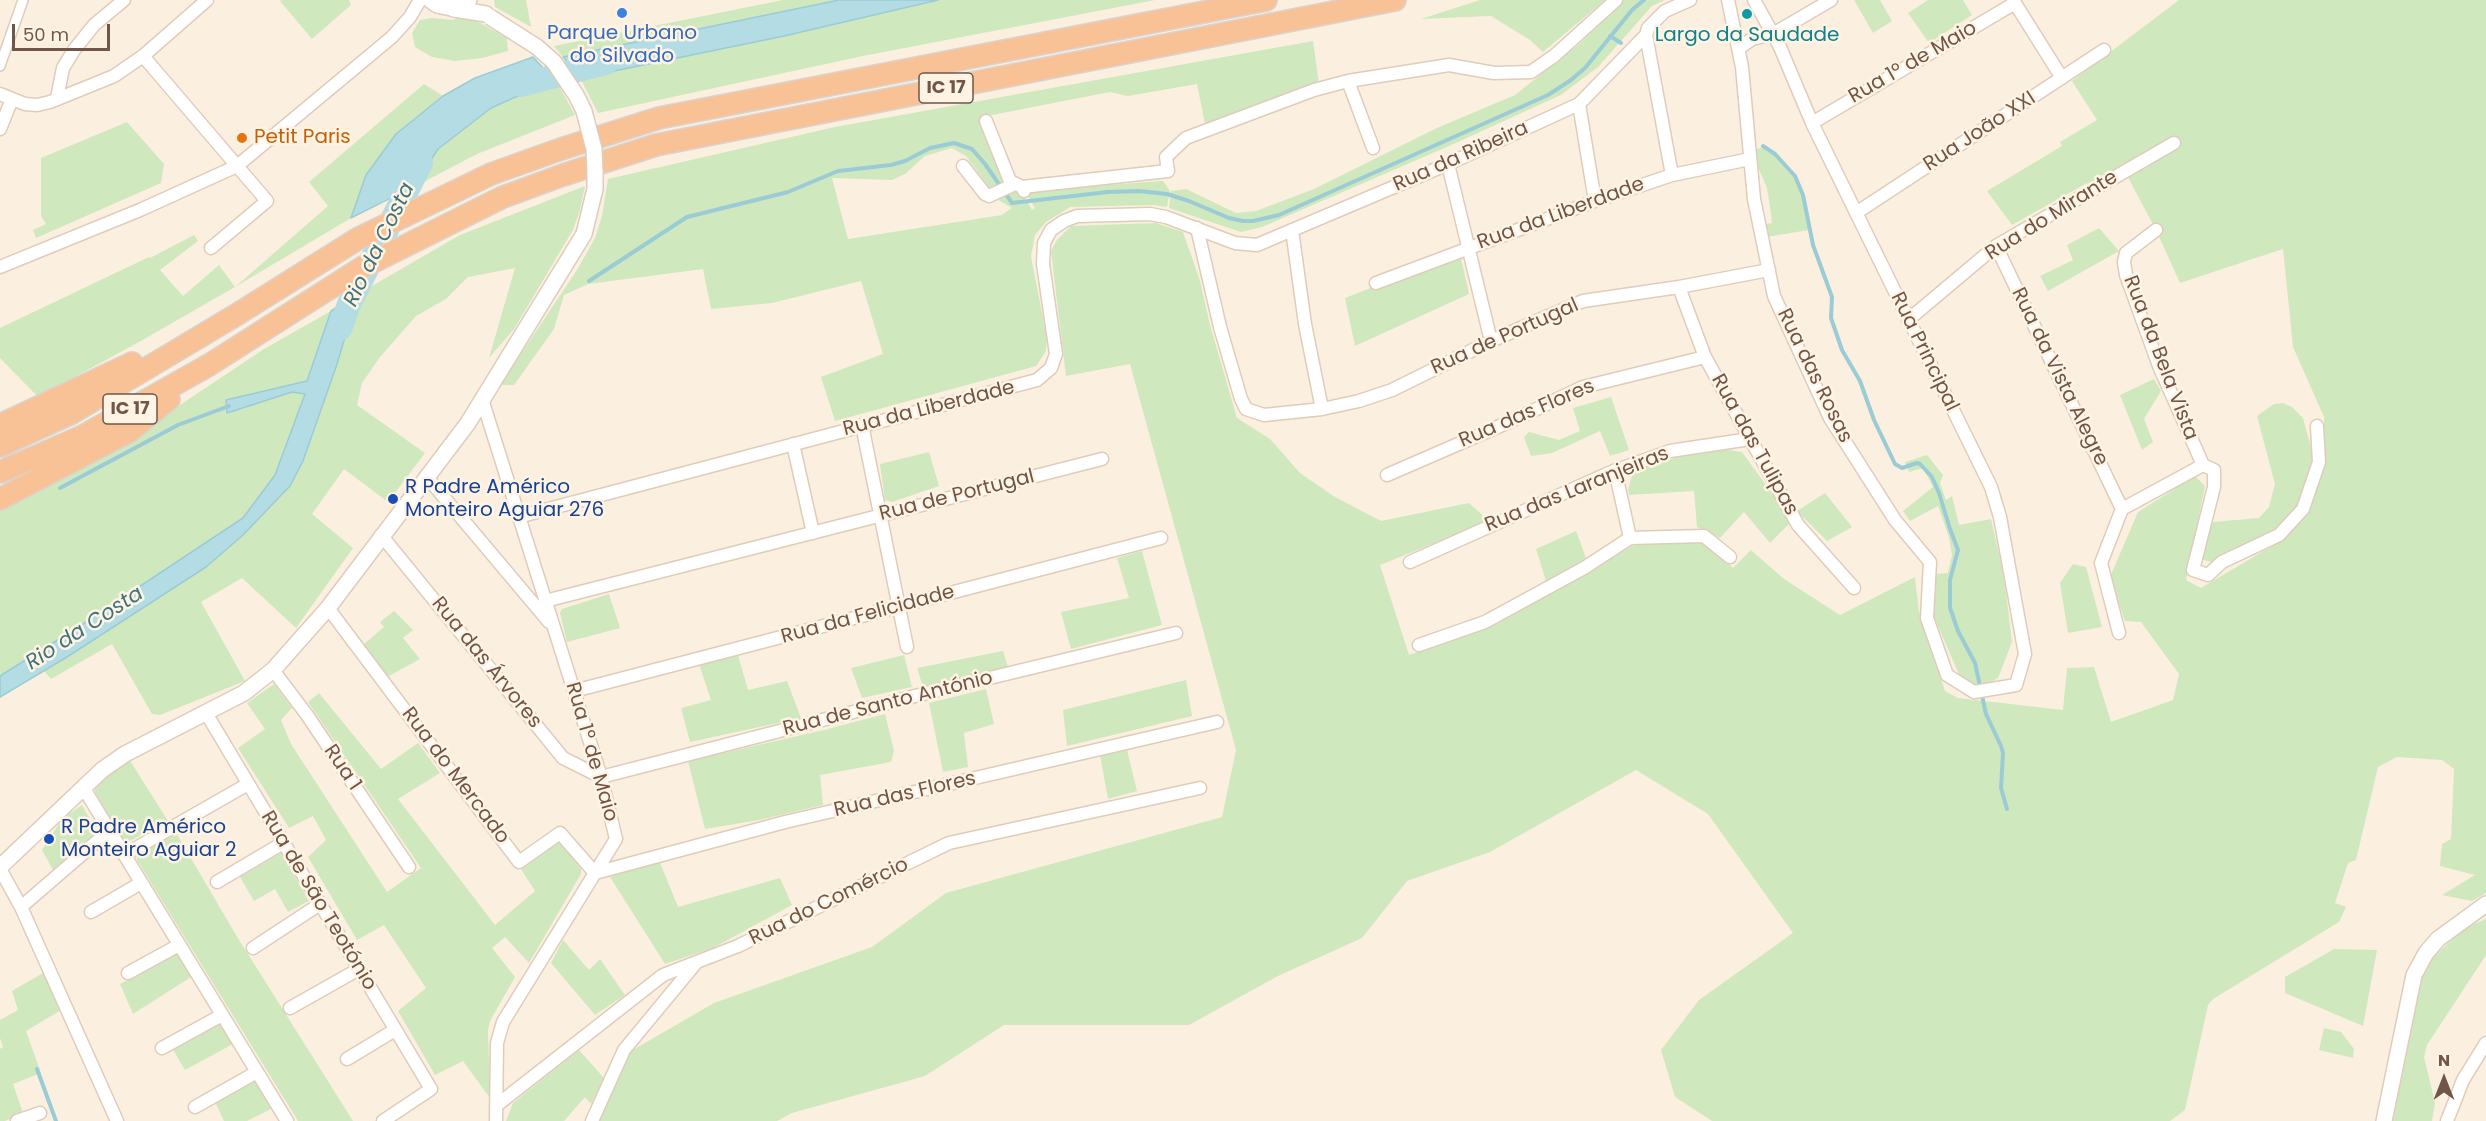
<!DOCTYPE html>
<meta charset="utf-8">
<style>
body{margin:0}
#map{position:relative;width:2486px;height:1121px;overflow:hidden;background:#fbf0df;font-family:Poppins,sans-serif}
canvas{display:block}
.north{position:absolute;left:2414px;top:1049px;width:60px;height:60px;-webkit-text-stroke:4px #fff4e4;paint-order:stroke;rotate:0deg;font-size:16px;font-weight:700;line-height:24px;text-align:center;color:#705648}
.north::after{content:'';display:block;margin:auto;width:21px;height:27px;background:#705648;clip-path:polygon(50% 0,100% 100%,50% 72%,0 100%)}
.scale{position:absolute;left:12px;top:24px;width:98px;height:27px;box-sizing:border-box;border:3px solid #705648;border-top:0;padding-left:8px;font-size:18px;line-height:21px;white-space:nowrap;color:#705648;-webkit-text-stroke:4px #fff4e4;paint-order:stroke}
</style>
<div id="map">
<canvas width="2486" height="1121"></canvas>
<div class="north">N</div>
<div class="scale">50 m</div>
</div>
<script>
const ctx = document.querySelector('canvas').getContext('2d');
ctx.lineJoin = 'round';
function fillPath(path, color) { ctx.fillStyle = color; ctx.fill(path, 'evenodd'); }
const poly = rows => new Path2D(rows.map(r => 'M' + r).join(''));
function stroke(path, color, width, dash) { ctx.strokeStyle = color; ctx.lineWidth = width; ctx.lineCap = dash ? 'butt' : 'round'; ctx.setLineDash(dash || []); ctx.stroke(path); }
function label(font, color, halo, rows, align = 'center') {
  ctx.font = font + ' Poppins,sans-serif'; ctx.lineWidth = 5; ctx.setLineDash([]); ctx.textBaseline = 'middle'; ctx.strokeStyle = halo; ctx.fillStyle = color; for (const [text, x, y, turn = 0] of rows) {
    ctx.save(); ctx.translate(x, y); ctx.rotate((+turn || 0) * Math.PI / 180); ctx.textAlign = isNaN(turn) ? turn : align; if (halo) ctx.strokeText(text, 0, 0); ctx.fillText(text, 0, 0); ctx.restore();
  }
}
fillPath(poly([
 [282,0,349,0,351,5,312,39,280,1],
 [494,0,526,0,531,27,495,7],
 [783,0,839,0,588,53,563,57,554,46],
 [938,0,1155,0,863,56,598,113,580,78,784,36],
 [1480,0,1605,0,1543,52,1530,40,1491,16,1421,19],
 [1624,0,1665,0,1652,6,1598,67,1561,95,1449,146,1262,227,1241,232,1169,208,1171,191,1186,189,1236,213,1256,211,1314,189,1437,128,1515,95,1578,45],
 [1854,0,1880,0,1892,21,1873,33],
 [1928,0,1963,0,1972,15,1929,43,1908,13],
 [2179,0,2486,0,2486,893,2472,901,2442,895,2475,875,2440,866,2442,844,2451,839,2454,769,2442,760,2397,757,2378,767,2356,860,2348,863,2335,903,2346,907,2339,922,2213,999,2208,1005,2185,1110,2170,1121,1712,1121,1675,1097,1661,1050,1699,1000,1793,933,1708,814,1636,770,1490,852,1407,881,1362,938,1278,976,1189,1025,1004,1025,925,1076,792,1113,777,1121,599,1121,631,1051,714,1003,872,947,946,893,1222,817,1236,750,1130,364,1066,376,1051,251,1057,240,1071,226,1156,223,1183,232,1200,281,1210,325,1237,418,1270,439,1300,473,1335,497,1381,521,1469,503,1489,521,1380,565,1409,655,1497,624,1632,546,1660,541,1704,541,1733,568,1751,550,1784,579,1840,615,1915,577,1919,612,1945,691,1958,698,2063,710,2067,668,2094,667,2111,722,2173,700,2179,674,2141,622,2125,621,2110,577,2138,512,2195,476,2205,486,2186,580,2201,588,2272,546,2308,514,2325,463,2324,417,2293,347,2283,249,2180,283,2156,230,2122,166,2090,188,2087,183,2012,225,1987,191,2062,146,2060,142,2097,120,2072,81],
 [461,17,475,20,507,38,508,51,482,58,455,61,432,57,415,47,412,33,420,20,432,18,453,20],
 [1313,41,1319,84,1269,104,1205,124,1197,84,1128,96,1110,92,987,116,992,126,983,131,1000,176,1006,184,992,191,966,156,952,148,925,156,905,174,892,180,832,178,848,239,1002,215,1012,208,995,198,1010,191,1022,192,1032,210,1035,208,1025,191,1163,181,1170,191,1167,207,1154,205,1070,207,1046,222,1035,235,1031,256,1047,339,1046,351,1036,366,835,421,821,377,883,354,861,281,772,303,711,309,703,269,588,284,564,295,554,329,514,385,500,385,577,270,595,238,602,216,608,179,835,127],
 [424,84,443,96,396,134,366,175,351,218,235,287,139,342,38,397,0,358,0,328,149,257,150,258,194,235,198,241,160,270,183,296,219,265,235,287,328,206,309,182],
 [558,84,575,115,477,154,412,188,438,149,491,108,520,95],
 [127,122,164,164,161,183,36,238,33,230,46,224,41,216,41,158],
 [1764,147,1775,154,1795,176,1803,195,1809,230,1766,237,1765,224,1772,223,1771,214,1767,188,1758,167,1757,149],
 [585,186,580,210,573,230,514,329,489,358,515,268,468,277,446,299,416,316,380,357,362,383,357,405,425,453,388,502,344,469,312,514,353,548,296,628,242,578,201,602,245,681,160,715,152,714,112,644,51,679,43,670,67,657,86,622,0,676,0,510,162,417,264,349,331,311,307,381,226,400,227,412,292,392,305,394,275,475,243,518,243,534,337,364,358,294,460,235],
 [2099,228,2119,251,2048,291,2040,276,2073,260,2067,245],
 [1460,253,1469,294,1355,346,1345,298],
 [2154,379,2161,391,2144,419,2153,442,2142,450,2120,395],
 [1611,397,1629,450,1610,456,1600,431,1552,453,1531,456,1524,437,1529,432,1559,440,1580,431,1573,408],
 [2283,403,2292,407,2303,418,2315,462,2296,508,2288,520,2264,536,2212,562,2199,559,2213,522,2259,518,2269,507,2275,484,2257,416,2274,404],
 [1716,448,1742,452,1792,521,1770,543,1744,512,1720,538,1697,527,1694,491,1629,495,1628,490,1634,468],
 [929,452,939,486,892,502,885,500,880,464],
 [1927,455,1943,475,1940,483,1946,500,1952,496,1959,525,1991,519,2004,576,2012,642,1998,678,1988,684,1976,685,1961,679,1934,617,1935,574,1948,573,1952,555,1949,537,1938,506,1910,521,1903,511,1933,487,1923,468,1909,472,1905,462],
 [1825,493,1852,527,1827,541,1797,511],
 [1576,531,1586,558,1547,584,1536,549],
 [1142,551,1162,625,1071,649,1061,612,1129,598,1117,558],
 [2073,564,2086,567,2102,627,2068,633,2060,583],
 [609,594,620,628,567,642,560,613,562,609],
 [394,611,413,630,403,638,420,659,387,677,364,644,384,627,380,622],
 [1003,651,1008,667,923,687,917,668],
 [738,655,748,690,787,681,801,718,690,742,681,708,711,700,699,664],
 [904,655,912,687,862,698,851,668],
 [1186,680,1192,716,1067,746,1063,710],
 [274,684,292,708,281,720,291,744,387,892,421,868,308,702,319,693,381,769,418,743,440,773,398,799,495,925,535,891,519,866,554,842,562,844,581,869,581,874,529,963,505,937,492,948,515,977,490,1021,488,1030,490,1098,463,1061,435,1075,398,1011,426,988,384,925,357,940,308,857,326,840,313,816,289,828,238,748,265,729,247,703],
 [986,689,994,724,964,733,968,767,943,772,929,703],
 [885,714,894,751,891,762,820,775,823,805,759,820,705,829,688,761,824,730],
 [1126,746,1137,791,1108,799,1100,755],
 [129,759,168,821,128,842,122,839,95,792,95,785],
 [82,805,97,832,53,870,42,850,62,819],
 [175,831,236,935,353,1121,298,1121,137,860,137,855],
 [281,853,309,901,288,912,275,889,254,901,240,877],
 [659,860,678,907,780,878,792,905,713,948,665,964,610,877],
 [2486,919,2486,955,2427,1045,2424,1057,2435,1103,2432,1121,2393,1121,2422,975,2432,958,2465,928],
 [563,940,589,970,600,959,625,995,595,1015,551,963],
 [2334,949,2377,950,2363,1026,2285,993,2285,977],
 [177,954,191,977,133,1014,120,984],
 [43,973,61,1010,26,1031,41,1073,13,1084,23,1113,5,1121,0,1121,0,1049,3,1047,0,1038,0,1020,18,1010,12,991],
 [219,1020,233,1044,185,1070,172,1048],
 [2324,1028,2341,1032,2354,1049,2353,1058,2319,1050],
 [579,1050,604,1078,591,1104,585,1097,564,1121,506,1121,513,1103],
 [251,1081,256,1082,271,1109,247,1121,224,1121,215,1102]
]), '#cfe8be');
const water = poly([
 [839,0,938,0,784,36,580,78,563,57,839,0],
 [533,57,558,84,520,95,491,108,438,149,412,188,351,218,366,175,396,134,443,96,475,78,533,57],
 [358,294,337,364,303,461,290,486,243,535,206,567,67,657,0,697,0,676,86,622,243,518,275,475,305,394,292,392,227,413,226,400,307,381,331,311,358,294]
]);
fillPath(water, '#b4dce4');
stroke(water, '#9bccd5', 1.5);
fillPath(poly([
 [418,185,414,191,353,221,349,220]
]), '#fbf0df');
stroke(poly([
 [1610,36,1621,43],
 [1763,146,1775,154,1795,176,1803,195,1813,245,1832,297,1831,318,1842,350,1860,381,1874,420,1895,464,1902,468,1917,463,1920,464,1932,477,1939,493,1950,529,1958,550,1950,580,1950,608,1958,631,1975,663,1986,714,2001,746,2003,753,2001,788,2007,809],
 [589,281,687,217,788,192,838,171,891,165,905,161,930,148,954,143,972,149,985,164,1012,203,1108,192,1139,191,1167,194,1189,201,1229,218,1243,221,1253,221,1279,215,1548,95,1571,80,1585,68,1632,10,1644,0],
 [60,488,178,425,229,406],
 [37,1069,56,1121]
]), '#9bccd5', 4);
stroke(poly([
 [521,85,606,63],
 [340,329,349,304,421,163]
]), '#b4dce4', 24);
const pedestrian = poly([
 [0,66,23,0]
]);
const minor = poly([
 [1728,0,1742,67,1754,199,1774,296,1830,418,1895,520,1930,562,1927,618,1947,675,1974,692,2016,685,2025,654,2000,517,1991,487,1812,123,1780,47,1754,0],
 [2013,0,2062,78],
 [1646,35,1672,175],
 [1739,48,1752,39,1773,34,1831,0],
 [143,56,267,201,211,248],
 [1348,81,1373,148],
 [0,94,25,104,37,105,50,102,114,76,143,56,207,0],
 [57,98,63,68,74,50,94,25,124,0],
 [1579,104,1595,201],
 [986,121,1010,181,1022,187],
 [1812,123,2015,3],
 [0,129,12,99],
 [1448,164,1491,341],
 [963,166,985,194,989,196,1015,184],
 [1024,191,1022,187,1168,171,1166,157,1186,138,1314,90,1348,81,1449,65,1494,73,1531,72,1554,56,1616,0],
 [1856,213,2104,50],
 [1197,228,1220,327,1241,399,1246,409,1264,415,1322,409,1359,401,1392,390,1491,341,1583,301,1679,287,1769,270],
 [1292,230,1305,324,1322,409],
 [1996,246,2122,509],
 [0,267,140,210,237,166,392,37,410,17,420,0],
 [1376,283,1595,201,1672,175,1750,159],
 [1679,287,1705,357,1798,525,1854,588],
 [1908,320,1996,246,2174,143],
 [482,399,601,777,616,839,503,1022,497,1043,496,1121],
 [862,425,907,647],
 [793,444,813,533],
 [2203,465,2214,470,2214,487,2193,570,2208,575,2222,562,2279,535,2303,509,2319,462,2317,426],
 [1615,470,1630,538,1704,536,1730,557],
 [1387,475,1509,422,1583,387,1705,357],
 [426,476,549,622],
 [518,517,1037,380,1051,368,1056,354,1043,264,1044,243,1051,230,1064,221,1077,216,1150,214,1166,217,1235,243,1257,245,1448,164,1579,104,1646,35,1648,28,1665,11,1690,0],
 [381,535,563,758,601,777,919,695,1176,633],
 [1410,562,1609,473,1670,451,1750,439],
 [545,601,1102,459],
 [328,608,519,862,560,833,595,873],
 [2119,633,2101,563,2122,509,2203,465,2159,366,2126,275,2124,262,2126,253,2156,230],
 [1419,645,1485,622,1584,568,1630,538],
 [273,670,307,715,409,867],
 [574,691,1161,538],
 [206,713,431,1089,383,1121],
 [83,787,287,1121],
 [124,855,248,784],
 [0,869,21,907,117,1121],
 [595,873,785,822,1217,722],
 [217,882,283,843],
 [21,907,109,831],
 [91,912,141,883],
 [253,948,320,904],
 [128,973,179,945],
 [290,1008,359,969],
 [162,1048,222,1015],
 [347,1059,395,1030],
 [497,1105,663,975,738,946,949,843,1200,788],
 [195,1107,257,1072],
 [17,1121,40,1113],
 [592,1121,624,1050,696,963],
 [2447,1121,2463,1080,2486,1043]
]);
const tertiary = poly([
 [430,0,437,5,451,8,464,4,469,0],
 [454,9,486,14],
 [0,867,102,770,125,754,244,693,273,670,328,608,468,423,584,234],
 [2384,1121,2414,975,2426,953,2438,939,2486,904]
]);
const trunk = poly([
 [0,425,132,363],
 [0,446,72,413,236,315,359,238,491,174,561,149,659,118,1266,0],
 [0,472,83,436,209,365,363,267,503,197,563,175,656,145,1395,0],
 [0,499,130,431,169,399]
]);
stroke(pedestrian, '#dfccbb', 12);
stroke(minor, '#dfccbb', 15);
stroke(tertiary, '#dfccbb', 18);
stroke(trunk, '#dad3cf', 24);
stroke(pedestrian, '#fff', 9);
stroke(minor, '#fff', 12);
stroke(tertiary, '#fff', 15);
stroke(trunk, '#f8c296', 21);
const tertiaryBridge = poly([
 [490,17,537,47,554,62,576,95,584,111,594,149,595,172,595,189,584,234]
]);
stroke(tertiaryBridge, '#dfccbb', 18, []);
stroke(tertiaryBridge, '#fff', 15);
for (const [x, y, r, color] of [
 [622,13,6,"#3f7fe0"],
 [1747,14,6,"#0f9aa8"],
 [242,138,6,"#e8710a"],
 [393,499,6,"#1a4fb4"],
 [49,839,6,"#1a4fb4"]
]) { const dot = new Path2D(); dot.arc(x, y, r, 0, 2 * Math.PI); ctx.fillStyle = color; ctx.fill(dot); stroke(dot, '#fff4e4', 2); }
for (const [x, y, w] of [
 [946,88,54],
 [130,409,54]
]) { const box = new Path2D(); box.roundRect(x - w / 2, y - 15, w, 30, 4.5); ctx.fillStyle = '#fff4e4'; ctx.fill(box); stroke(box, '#705648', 1.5); }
label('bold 18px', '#705648', null, [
 ["IC 17",946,88],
 ["IC 17",130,409]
]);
label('20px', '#366cbe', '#fff4e4', [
 ["Parque Urbano",622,34],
 ["do Silvado",622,57]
]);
label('20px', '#0d838f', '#fff4e4', [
 ["Largo da Saudade",1747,36]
]);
label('20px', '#705648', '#fff4e4', [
 ["Rua 1º de Maio",1913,63,-30],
 ["Rua João XXI",1980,132,-33],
 ["Rua da Ribeira",1461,157,-24],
 ["Rua da Liberdade",1561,214,-20],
 ["Rua do Mirante",2052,216,-32],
 ["Rua de Portugal",1505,337,-24],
 ["Rua Principal",1924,352,64],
 ["Rua da Bela Vista",2160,358,69],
 ["Rua das Rosas",1814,376,64],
 ["Rua da Vista Alegre",2059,377,64],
 ["Rua da Liberdade",929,409,-14],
 ["Rua das Flores",1527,414,-23],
 ["Rua das Tulipas",1754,445,61],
 ["Rua das Laranjeiras",1577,490,-22],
 ["Rua de Portugal",957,496,-14],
 ["Rua da Felicidade",868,615,-15],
 ["Rua das Árvores",486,663,51],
 ["Rua de Santo António",888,704,-14],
 ["Rua 1º de Maio",591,752,74],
 ["Rua 1",342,768,56],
 ["Rua do Mercado",455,776,53],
 ["Rua das Flores",905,795,-13],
 ["Rua de São Teotónio",318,901,59],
 ["Rua do Comércio",829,902,-26]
]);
label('20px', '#c56008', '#fff4e4', [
 ["Petit Paris",254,138]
], 'left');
label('20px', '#164399', '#fff4e4', [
 ["R Padre Américo",405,488],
 ["Monteiro Aguiar 276",405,511],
 ["R Padre Américo",61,828],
 ["Monteiro Aguiar 2",61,851]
], 'left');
label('italic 21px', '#3f737d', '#fff4e4', [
 ["Rio da Costa",380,245,-64],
 ["Rio da Costa",85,629,-33]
]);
</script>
